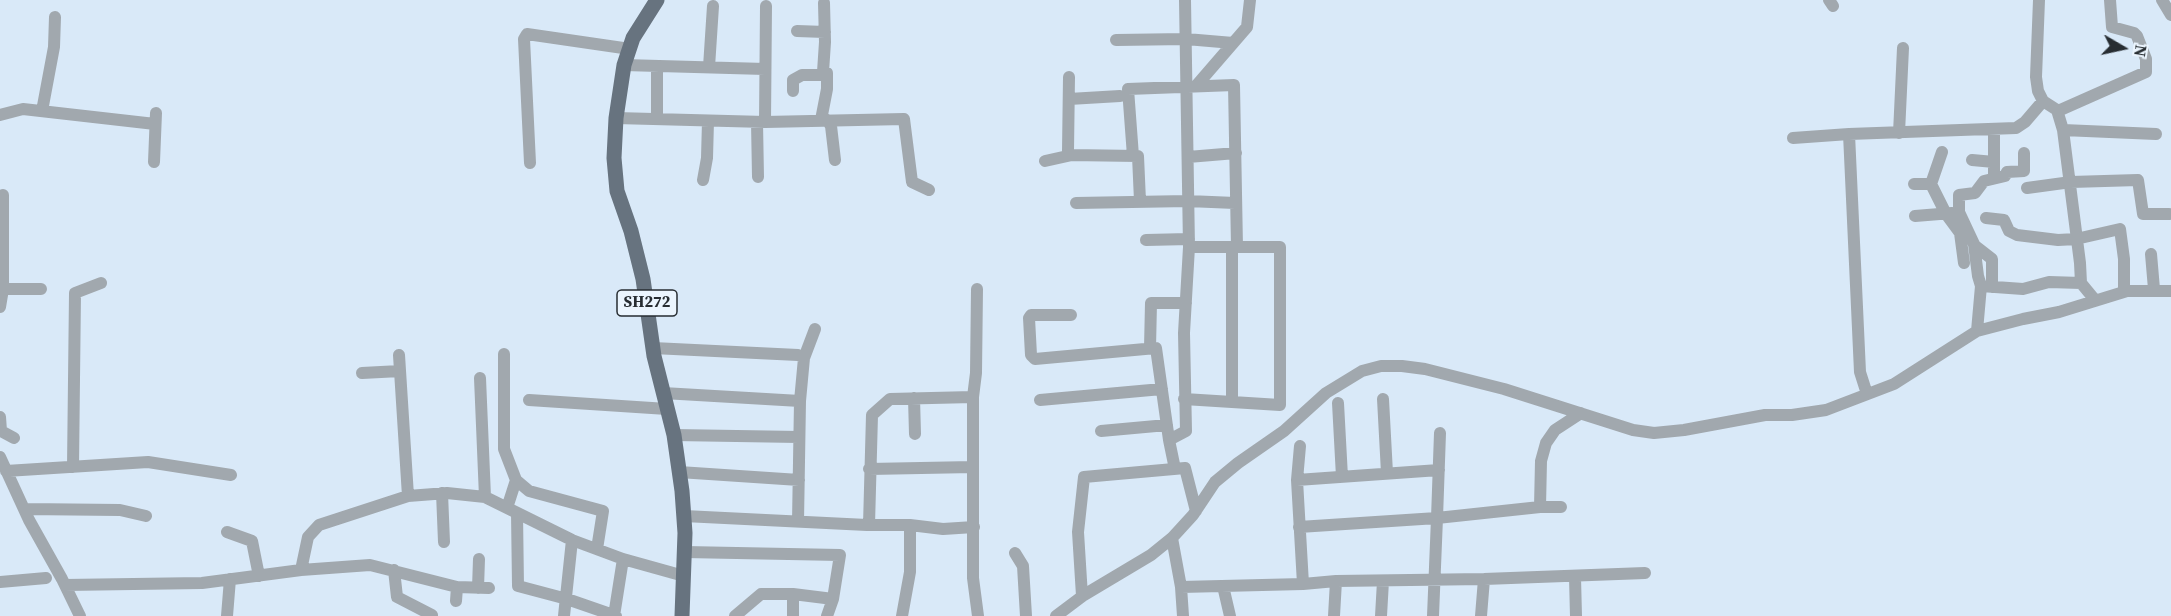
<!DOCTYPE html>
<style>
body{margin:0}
#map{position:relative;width:2171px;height:616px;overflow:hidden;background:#d9e9f8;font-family:"Source Serif 4",serif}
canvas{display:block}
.north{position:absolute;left:2093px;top:18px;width:60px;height:60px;-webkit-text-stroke:4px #ebf5fe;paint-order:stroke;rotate:99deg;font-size:16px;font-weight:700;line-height:24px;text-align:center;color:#272d32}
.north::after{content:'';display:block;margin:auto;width:21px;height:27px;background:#272d32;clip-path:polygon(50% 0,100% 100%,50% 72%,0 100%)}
</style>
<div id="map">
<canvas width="2171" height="616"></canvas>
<div class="north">N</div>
</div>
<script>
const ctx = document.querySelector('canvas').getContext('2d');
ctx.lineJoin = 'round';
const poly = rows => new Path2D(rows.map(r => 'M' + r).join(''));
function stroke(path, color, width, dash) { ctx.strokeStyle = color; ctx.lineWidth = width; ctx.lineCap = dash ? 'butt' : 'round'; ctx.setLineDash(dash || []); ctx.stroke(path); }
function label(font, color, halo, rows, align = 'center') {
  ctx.font = font + ' "Source Serif 4",serif'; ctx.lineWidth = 6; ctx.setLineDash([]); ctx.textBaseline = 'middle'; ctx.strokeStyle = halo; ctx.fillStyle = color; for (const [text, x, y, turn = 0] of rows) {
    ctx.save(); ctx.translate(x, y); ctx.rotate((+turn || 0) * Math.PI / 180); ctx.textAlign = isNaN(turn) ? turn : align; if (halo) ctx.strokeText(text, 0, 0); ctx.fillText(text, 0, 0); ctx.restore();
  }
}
stroke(poly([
 [1829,0,1833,6],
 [2039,0,2036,77,2038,91,2043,101],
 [2162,0,2171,15],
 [797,31,825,32],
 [1116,40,1186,39,1233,43],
 [624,65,765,69],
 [657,66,657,119],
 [709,67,713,6],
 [1069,77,1068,151,1070,155,1138,156,1140,201],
 [1196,86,1247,27,1250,0],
 [793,91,793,80,802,75,827,75],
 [1069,99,1120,96],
 [42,111,54,47,55,17],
 [2058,111,2146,72,2146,59,2137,36,2134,33,2112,27,2110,0],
 [0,115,23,109,155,124],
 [616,118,765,122,904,119,912,182,929,190],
 [821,120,827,89,827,73,823,72,825,42,824,3],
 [827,120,831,126,835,160],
 [757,122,758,177],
 [765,122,766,6],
 [2063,130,2156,134],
 [1899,133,1903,48],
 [1849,134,1860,372,1867,394],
 [1793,138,1849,134,2016,128,2025,122,2043,101,2057,110,2063,130,2080,263,2081,283,2095,300],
 [1133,156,1128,89,1234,85,1237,247],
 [1188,157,1236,153],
 [1972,160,1994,162],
 [1045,161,1072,155],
 [154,162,156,113],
 [530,163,524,39,527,34,630,49],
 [1994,178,1994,129],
 [703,180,707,158,708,121],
 [1914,184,1931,184,1942,152],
 [1931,184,1946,214,1960,233,1964,263],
 [2027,188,2071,182,2138,180,2143,214,2169,214],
 [1076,203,1188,201,1235,203],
 [1915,216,1952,213],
 [1986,218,2004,220,2009,231,2017,235,2058,240,2076,239,2120,229,2124,259,2124,292],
 [1146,240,1189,239],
 [1974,245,1992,259,1992,287],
 [1189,247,1280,247,1280,405,1232,402,1232,247],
 [2151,254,2154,289],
 [1981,286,2023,289,2049,282,2081,283],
 [0,289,41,289],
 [977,289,976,373,973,397,973,578,978,616],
 [0,307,3,289,3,195],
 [1071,315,1031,315,1029,318,1031,355,1035,359,1156,348,1169,440,1175,469],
 [1977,331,1981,286,1978,276,1974,244,1959,212,1959,195,1975,193,1984,181,2005,176,2007,172,2024,171,2024,153],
 [653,348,798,355,804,358,800,401,798,522],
 [1150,348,1151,303,1186,303],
 [504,354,504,449,516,480,529,491,603,511,597,549],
 [399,355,408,496],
 [804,358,815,329],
 [362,373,400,371],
 [480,378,485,497],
 [663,393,800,401],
 [914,398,915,434],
 [1184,399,1232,402],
 [1383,399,1387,473],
 [529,400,667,409],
 [1040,400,1162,389],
 [1338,403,1342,477],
 [0,417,1,431,14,438],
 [1101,431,1167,425],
 [674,435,799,437],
 [1169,440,1186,431,1184,333,1189,247,1185,0],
 [1300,446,1297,480,1303,584],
 [0,457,29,520,62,579,80,616],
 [73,467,75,293,101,283],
 [869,469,973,467],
 [6,471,148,462,231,475],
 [679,472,799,480],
 [1297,480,1439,470],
 [442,493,444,542],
 [1561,507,1540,507,1541,461,1546,443,1555,430,1581,413],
 [507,508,516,480],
 [24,509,120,510,146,516],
 [517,513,518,586,567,599,616,616],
 [684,516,867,525,910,525,943,529,974,527],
 [869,525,872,415,890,399,973,397],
 [1299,527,1437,518,1440,433],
 [227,532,252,541,259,576],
 [1172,538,1181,587,1183,616],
 [685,552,840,555,833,599,827,616],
 [1015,553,1023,566,1026,616],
 [394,570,397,597,432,615],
 [1575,577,1576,616],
 [0,582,46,578],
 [65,585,202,583,301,570],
 [1223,586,1230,616],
 [1181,587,1303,584,1336,581,1484,579,1645,573],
 [478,588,479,559],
 [489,588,457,587,370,565,301,570,308,537,319,525,408,496,447,493,485,497,572,540,623,559,684,576],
 [1082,596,1078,532,1084,477,1185,468,1196,511],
 [456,601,457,587],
 [227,616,230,579],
 [564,616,572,540],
 [614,616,623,559],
 [735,616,761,594,793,594,833,599],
 [793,616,793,594],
 [902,616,910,572,910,525],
 [1056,616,1084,595,1151,555,1172,538,1193,515,1215,482,1238,463,1284,431,1326,393,1362,371,1381,366,1402,366,1425,369,1504,389,1633,430,1654,433,1684,430,1765,415,1792,415,1826,410,1894,384,1977,331,2023,319,2059,312,2127,291,2171,291],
 [1334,616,1336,581],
 [1381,616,1383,581],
 [1433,616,1437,518,1540,507],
 [1481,616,1484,579]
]), '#a1a8ae', 12);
stroke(poly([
 [657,0,633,38,624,65,616,118,614,158,617,191,631,231,643,279,654,356,674,435,682,491,685,533,682,616]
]), '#67737f', 15);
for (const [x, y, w] of [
 [647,303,60]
]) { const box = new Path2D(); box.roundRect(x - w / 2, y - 13, w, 26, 4.5); ctx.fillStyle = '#ebf5fe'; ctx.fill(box); stroke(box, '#272d32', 1.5); }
label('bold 16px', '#272d32', null, [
 ["SH272",647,303]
]);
</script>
